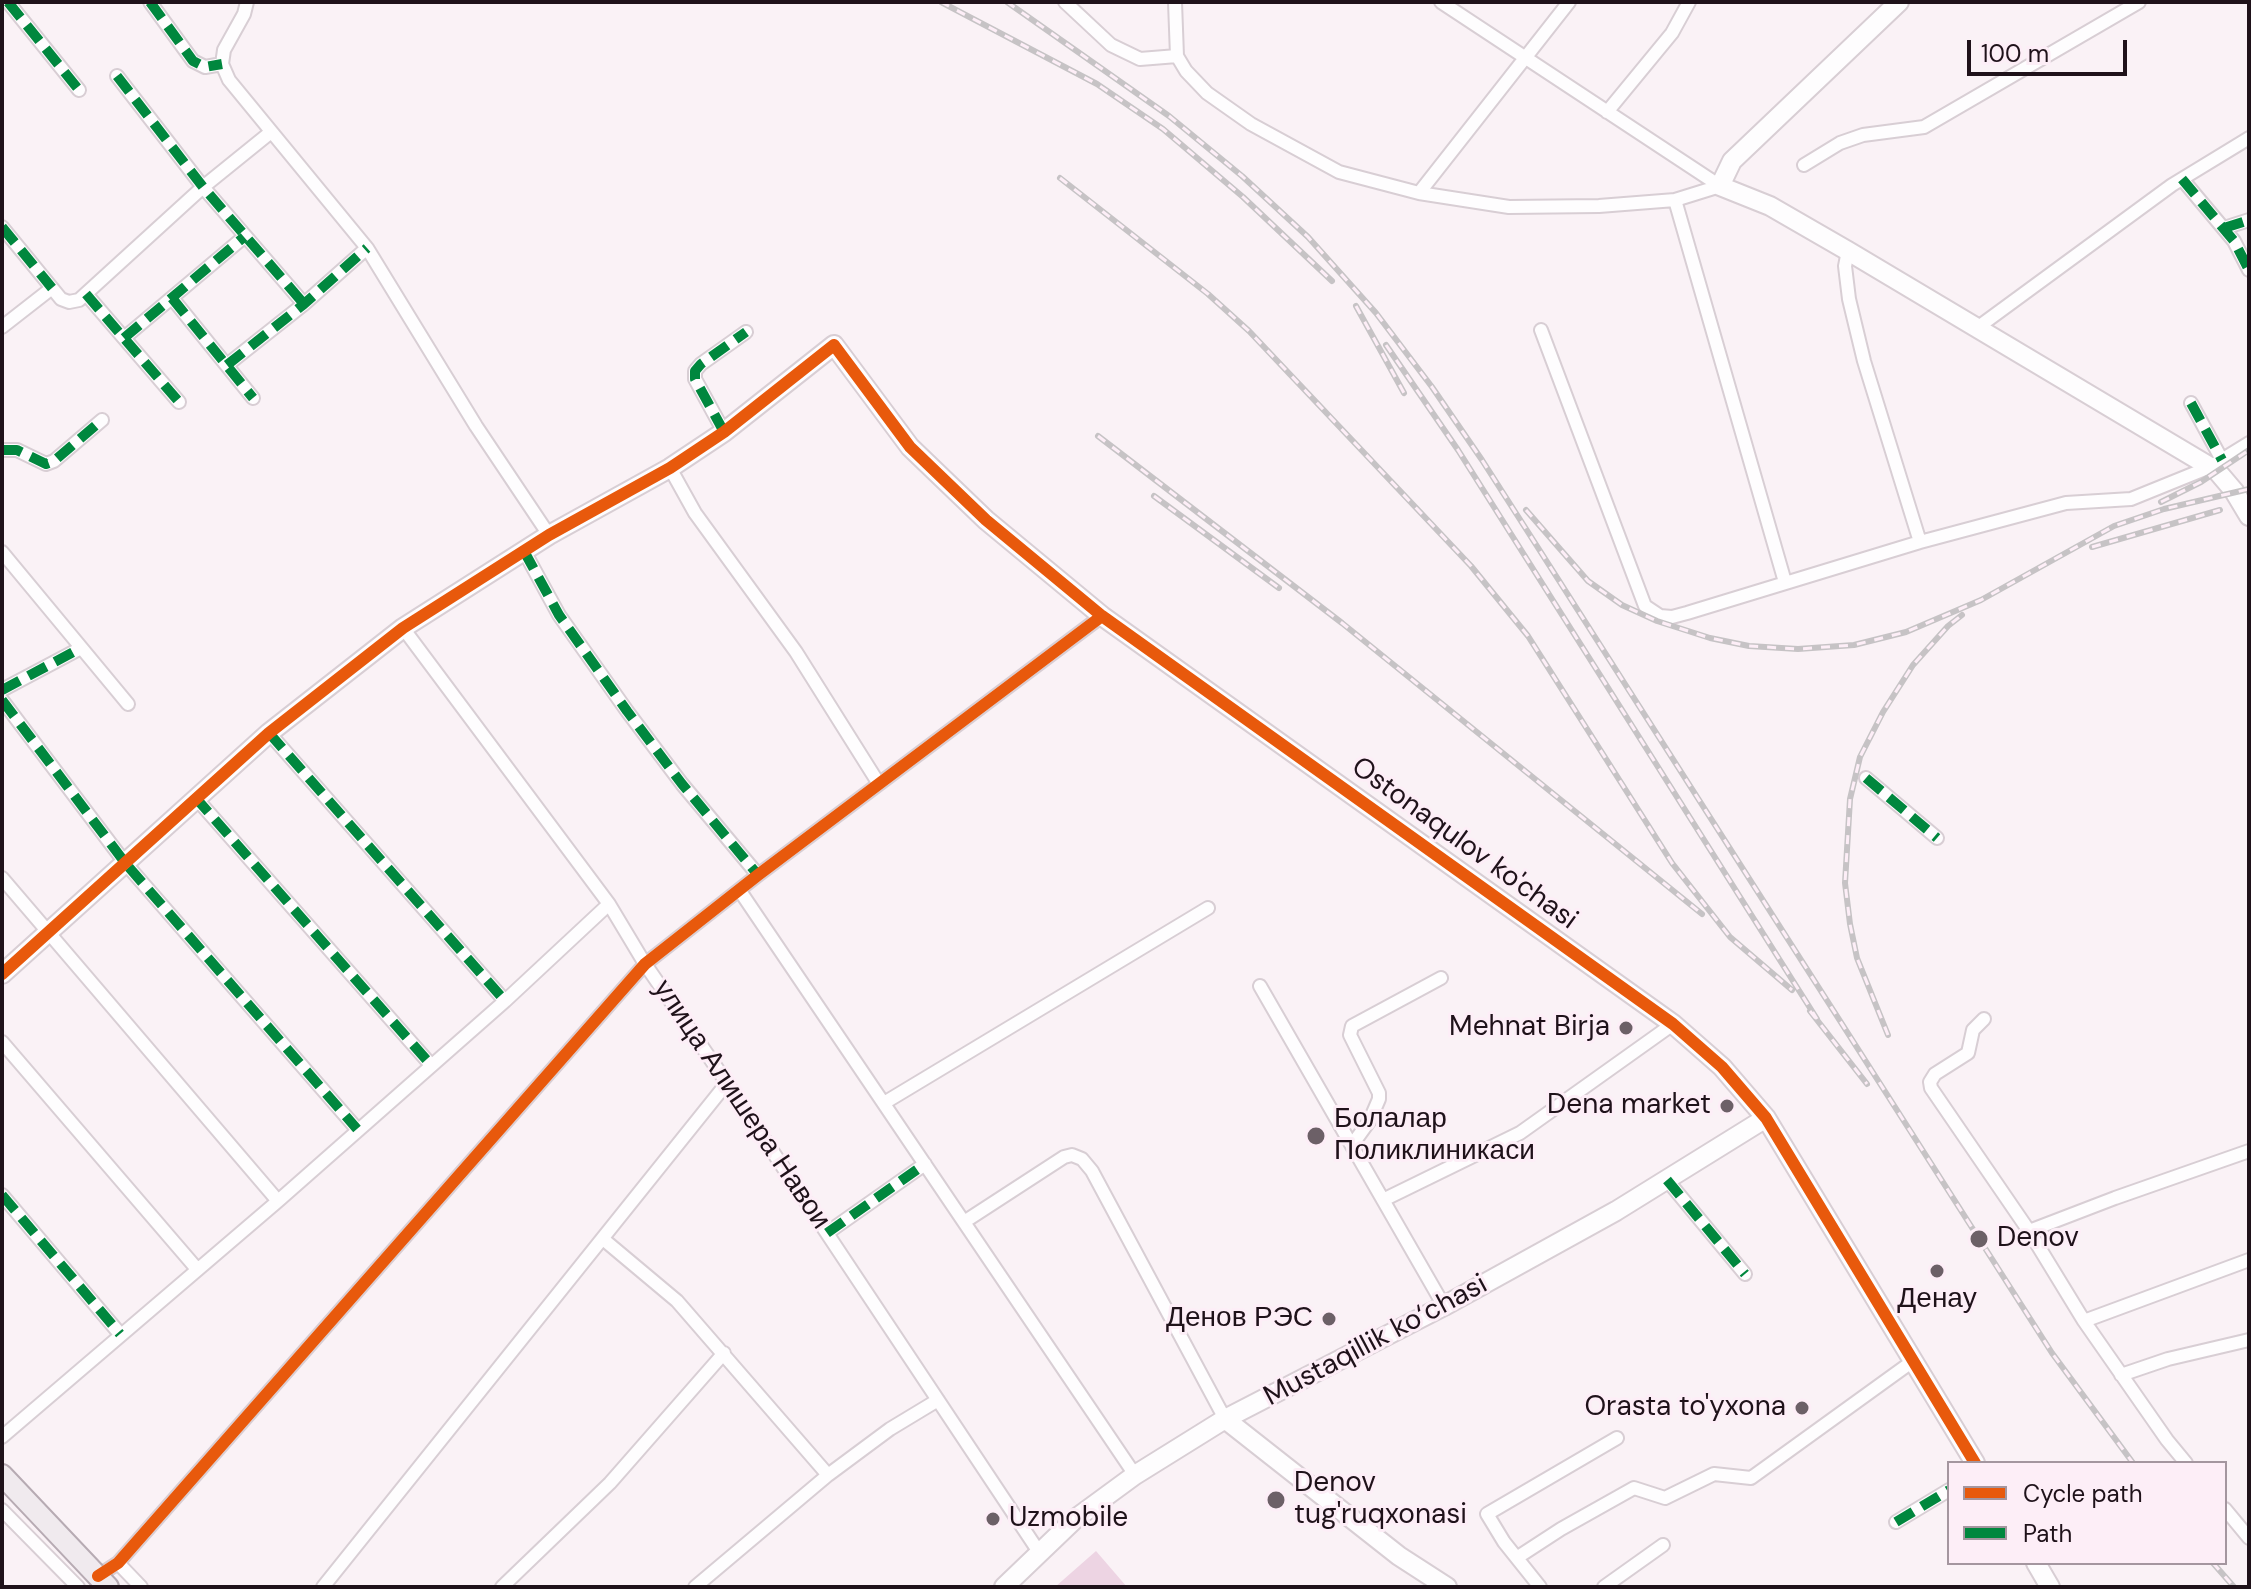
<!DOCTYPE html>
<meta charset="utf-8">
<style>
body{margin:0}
#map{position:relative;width:2251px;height:1589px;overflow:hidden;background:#faf2f6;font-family:"DM Sans",sans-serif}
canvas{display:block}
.frame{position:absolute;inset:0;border:4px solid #1f121a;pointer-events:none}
.legend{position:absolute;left:1947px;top:1461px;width:280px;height:104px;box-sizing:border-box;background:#fdeef7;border:2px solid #a4969f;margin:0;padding:10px 14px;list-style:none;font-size:24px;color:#1f121a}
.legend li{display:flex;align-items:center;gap:16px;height:40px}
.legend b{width:40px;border:2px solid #a4969f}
.scale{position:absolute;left:1967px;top:40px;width:160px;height:36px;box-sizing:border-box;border:4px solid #1f121a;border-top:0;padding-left:10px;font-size:24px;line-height:28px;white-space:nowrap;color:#1f121a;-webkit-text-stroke:6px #fdeef7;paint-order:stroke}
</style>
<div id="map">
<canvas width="2251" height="1589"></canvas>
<div class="frame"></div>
<ul class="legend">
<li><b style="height:10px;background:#e8590c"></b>Cycle path</li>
<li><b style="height:10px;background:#00873e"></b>Path</li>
</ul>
<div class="scale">100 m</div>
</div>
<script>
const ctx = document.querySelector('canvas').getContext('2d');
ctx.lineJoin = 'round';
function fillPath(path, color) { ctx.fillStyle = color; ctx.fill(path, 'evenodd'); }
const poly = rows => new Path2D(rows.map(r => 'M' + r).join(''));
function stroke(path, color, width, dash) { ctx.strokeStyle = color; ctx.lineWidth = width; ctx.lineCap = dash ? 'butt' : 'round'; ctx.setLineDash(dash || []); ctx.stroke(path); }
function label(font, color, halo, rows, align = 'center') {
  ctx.font = font + ' "DM Sans",sans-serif'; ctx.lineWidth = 6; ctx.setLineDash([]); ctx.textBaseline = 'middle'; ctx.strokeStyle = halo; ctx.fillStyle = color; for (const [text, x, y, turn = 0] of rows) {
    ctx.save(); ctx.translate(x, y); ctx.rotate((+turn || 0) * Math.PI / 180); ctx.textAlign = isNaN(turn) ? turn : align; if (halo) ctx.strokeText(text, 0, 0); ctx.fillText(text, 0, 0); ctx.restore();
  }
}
fillPath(poly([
 [1096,1551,1127,1587,1055,1587]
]), '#edd4e3');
const street = poly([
 [8,2,79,90],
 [150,2,193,61,205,67,222,64],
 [247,2,244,14,224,50,222,64,229,80,367,248,476,426,549,535],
 [1065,2,1111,45,1140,59,1177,56],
 [1175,2,1177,56,1186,71,1207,93,1251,124,1339,172,1419,193,1509,207,1599,206,1675,200,1720,186],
 [1441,2,1720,186],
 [117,76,203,187,304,304],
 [1607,112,1672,33,1689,2],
 [1804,165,1840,143,1863,135,1924,127,2139,2],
 [2182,179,2234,241,2249,270],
 [1419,193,1569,2],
 [1675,200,1785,582],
 [2,227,52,288],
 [2224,228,2249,220],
 [1848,251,1845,266,1849,299,1864,361,1920,542],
 [86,294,179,402],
 [172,298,253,398],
 [2,327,52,288,61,299,69,302,79,300,203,187,271,132],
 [1977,328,2172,185,2249,138],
 [1541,330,1645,606,1660,616,1672,617,1687,613,1920,542,2066,503,2131,499,2210,467,2249,443],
 [124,338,244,237],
 [227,365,304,304,367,248],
 [2191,403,2222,460],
 [724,432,695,379,695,371,701,364,746,332],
 [2,450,17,450,46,464,54,461,102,420],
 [670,468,695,513,796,652,879,784],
 [524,551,559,615,627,711,682,784,758,875],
 [2,552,128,704],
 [403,628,609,904,645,964,727,1083,1039,1552],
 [2,690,81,648],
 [2,700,126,864,357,1129],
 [269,733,505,1001],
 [1866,778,1937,838],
 [195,797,431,1065],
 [2,878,278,1201],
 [740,891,1135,1475],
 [1260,986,1444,1306],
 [1984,1019,1973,1030,1968,1053,1935,1074,1930,1082,1931,1088,2029,1231,2084,1321,2167,1440,2186,1463],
 [2,1042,197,1269],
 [884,1103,1208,908],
 [1352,1145,1370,1120,1379,1099,1379,1093,1350,1035,1352,1026,1441,978],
 [1667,1180,1745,1274],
 [2,1195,120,1334],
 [1383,1200,1520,1133,1673,1024],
 [964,1222,1064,1157,1072,1155,1082,1159,1092,1171,1225,1419],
 [2029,1231,2115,1198,2249,1151],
 [827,1233,925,1164],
 [603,1239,677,1301,828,1475],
 [2084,1321,2249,1260],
 [2121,1375,2168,1359,2249,1340],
 [2,1437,278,1201,505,1001,609,904],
 [2225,1509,2249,1538],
 [2,1510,78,1587],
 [1896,1522,1949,1490],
 [1518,1557,1561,1529,1634,1488,1665,1498,1714,1474,1751,1478,1913,1361],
 [118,1563,141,1587],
 [98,1576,118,1563,645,964,758,875,1102,616],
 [323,1587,727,1083],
 [502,1587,610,1483,724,1353],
 [695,1587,828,1475,890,1429,938,1400],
 [1540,1587,1504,1542,1487,1514,1617,1438],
 [1604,1587,1663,1545]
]);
const secondary = poly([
 [1899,2,1732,161,1720,186,1770,206,1848,251,2217,471,2234,491,2249,516],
 [2,974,269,733,403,628,549,535,670,468,724,432,834,345,910,447,986,520,1102,616,1673,1024,1722,1067,1766,1118,1975,1463],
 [1225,1419,1399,1556,1447,1587],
 [2036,1563,2050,1587],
 [1004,1587,1075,1519,1135,1475,1225,1419,1444,1306,1616,1211,1766,1118]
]);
const primary = poly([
 [2,1475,108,1587]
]);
stroke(street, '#d8ced4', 16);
stroke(secondary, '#d8ced4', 22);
stroke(primary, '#b7abb3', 24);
stroke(street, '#fefdfe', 12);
stroke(secondary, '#fefdfe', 18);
stroke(primary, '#f0eaee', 20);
const rail = poly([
 [941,2,1097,84,1163,129,1243,197,1332,281],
 [1007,2,1169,116,1242,176,1308,237,1376,313,1432,387,1482,460,2052,1353,2133,1463],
 [1060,178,1208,294,1249,331,1471,566,1528,636,1672,863,1730,937,1792,990],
 [1356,306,1404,393],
 [1386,345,1458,450,1817,1019],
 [1098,436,1342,623,1702,914],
 [1154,496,1279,588],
 [2161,502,2201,482,2249,450],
 [1526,510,1588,581,1622,605,1657,621,1710,638,1749,646,1798,649,1854,645,1906,632,1981,600,2114,526,2164,509,2249,489],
 [2092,547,2220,510],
 [1810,1011,1867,1084],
 [1888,1035,1857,958,1850,924,1845,883,1850,799,1860,757,1883,712,1913,665,1948,626,1962,615],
 [2213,1563,2234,1587]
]);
stroke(rail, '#c6c3c5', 6);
stroke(rail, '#fdeef7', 3, [9]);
stroke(poly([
 [8,2,79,90],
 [150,2,193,61,205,67,222,64],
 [117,76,203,187,304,304],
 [2182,179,2234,241,2249,270],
 [2,227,52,288],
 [2224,228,2249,220],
 [86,294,179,402],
 [172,298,253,398],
 [124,338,244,237],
 [227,365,304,304,367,248],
 [2191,403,2222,460],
 [724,432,695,379,695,371,701,364,746,332],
 [2,450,17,450,46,464,54,461,102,420],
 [524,551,559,615,627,711,682,784,758,875],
 [2,690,81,648],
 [2,700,126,864,357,1129],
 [269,733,505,1001],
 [1866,778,1937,838],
 [195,797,431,1065],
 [1667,1180,1745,1274],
 [2,1195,120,1334],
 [827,1233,925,1164],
 [1896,1522,1949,1490]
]), '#00873e', 10, [20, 10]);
stroke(poly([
 [2,974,269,733,403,628,549,535,670,468,724,432,834,345,910,447,986,520,1102,616,1673,1024,1722,1067,1766,1118,1975,1463],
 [98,1576,118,1563,645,964,758,875,1102,616]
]), '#e8590c', 12);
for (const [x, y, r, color] of [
 [1626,1028,8,"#6c6067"],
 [1727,1106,8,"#6c6067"],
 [1316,1136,10,"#6c6067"],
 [1979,1239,10,"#6c6067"],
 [1937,1271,8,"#6c6067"],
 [1329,1319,8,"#6c6067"],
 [1802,1408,8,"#6c6067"],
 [1276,1500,10,"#6c6067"],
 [993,1519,8,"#6c6067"]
]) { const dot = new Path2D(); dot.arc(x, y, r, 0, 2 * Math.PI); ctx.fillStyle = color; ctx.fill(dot); stroke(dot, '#fdeef7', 3); }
label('28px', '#1f121a', '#fdeef7', [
 ["Ostonaqulov ko'chasi",1464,844,36],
 ["улица Алишера Навои",741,1105,56],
 ["Mustaqillik ko‘chasi",1376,1341,-28]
]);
label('28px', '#1f121a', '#fdeef7', [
 ["Mehnat Birja",1610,1028],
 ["Dena market",1711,1106],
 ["Болалар",1334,1120,"left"],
 ["Поликлиникаси",1334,1152,"left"],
 ["Denov",1997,1239,"left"],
 ["Денау",1937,1300,"center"],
 ["Денов РЭС",1313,1319],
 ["Orasta to'yxona",1786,1408],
 ["Denov",1294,1484,"left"],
 ["tug'ruqxonasi",1294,1516,"left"],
 ["Uzmobile",1009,1519,"left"]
], 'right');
</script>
